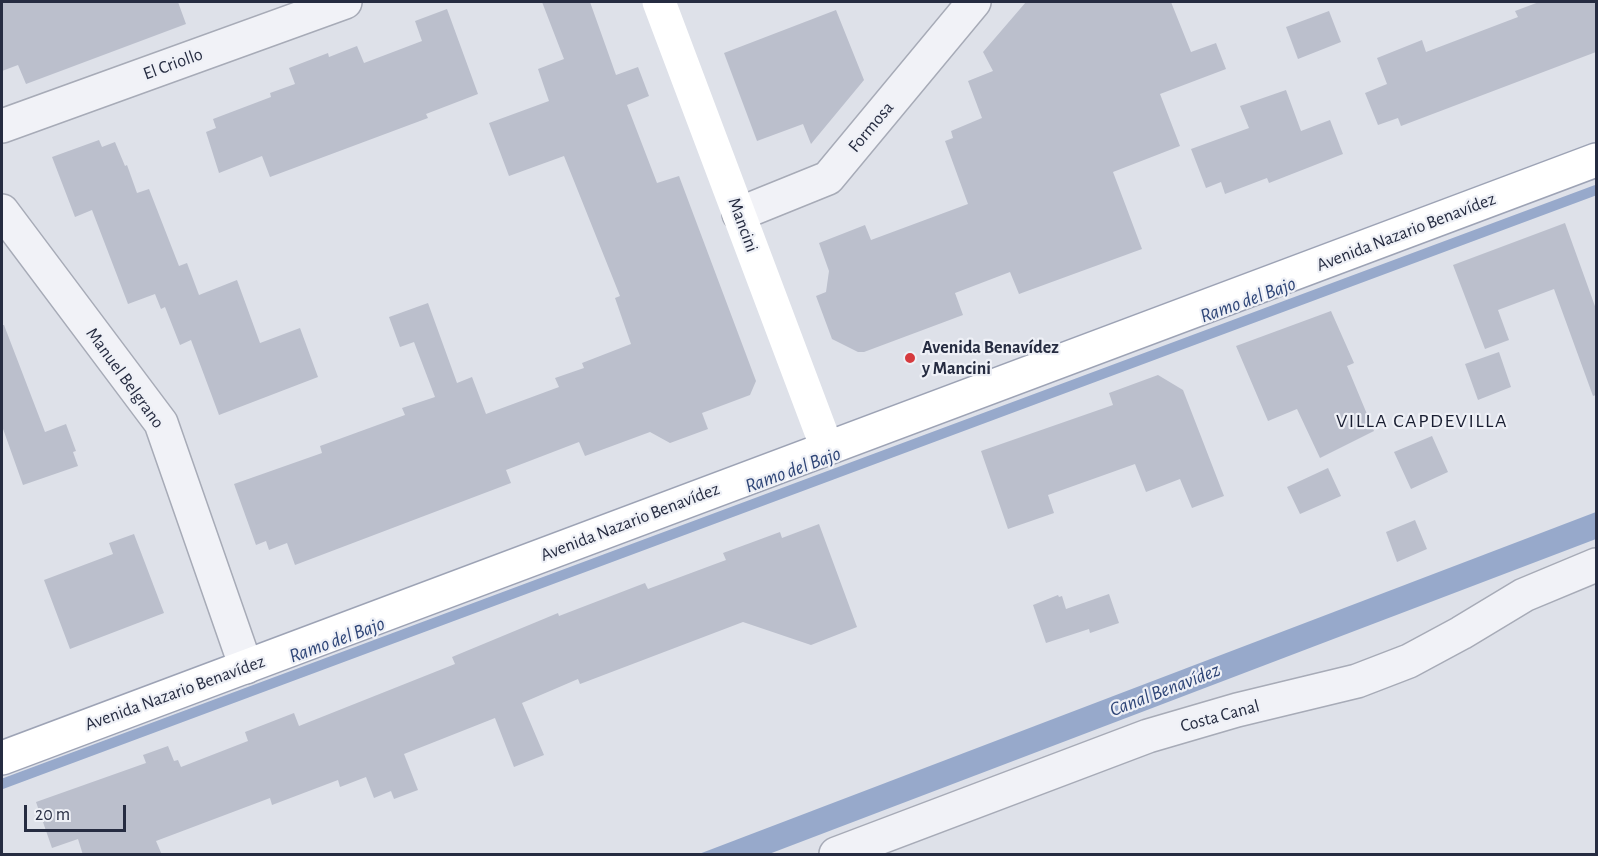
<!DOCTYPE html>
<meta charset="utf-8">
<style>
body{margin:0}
#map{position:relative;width:1598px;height:856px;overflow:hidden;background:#dee1e9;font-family:"Alegreya Sans",sans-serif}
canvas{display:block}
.frame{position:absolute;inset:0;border:3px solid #262c41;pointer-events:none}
.scale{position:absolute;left:24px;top:805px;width:102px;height:27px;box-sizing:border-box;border:3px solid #262c41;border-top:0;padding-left:8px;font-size:18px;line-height:21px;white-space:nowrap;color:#262c41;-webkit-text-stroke:4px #eef0f6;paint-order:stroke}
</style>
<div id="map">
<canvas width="1598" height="856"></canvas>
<div class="frame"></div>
<div class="scale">20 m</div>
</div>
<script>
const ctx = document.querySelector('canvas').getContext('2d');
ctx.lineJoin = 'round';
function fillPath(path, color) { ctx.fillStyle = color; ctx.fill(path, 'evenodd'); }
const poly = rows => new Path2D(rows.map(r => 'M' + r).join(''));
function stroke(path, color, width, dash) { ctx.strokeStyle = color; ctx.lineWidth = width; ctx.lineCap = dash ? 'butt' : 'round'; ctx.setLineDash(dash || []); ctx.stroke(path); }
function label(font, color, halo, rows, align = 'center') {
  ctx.font = font + ' "Alegreya Sans",sans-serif'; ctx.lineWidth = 4.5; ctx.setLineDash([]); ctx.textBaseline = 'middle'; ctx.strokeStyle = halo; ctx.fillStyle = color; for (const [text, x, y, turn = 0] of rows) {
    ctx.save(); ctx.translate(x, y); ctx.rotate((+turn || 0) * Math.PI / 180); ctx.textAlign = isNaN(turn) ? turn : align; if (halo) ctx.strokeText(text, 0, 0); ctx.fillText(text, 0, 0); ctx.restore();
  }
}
fillPath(poly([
 [1596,512,1596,539,769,854,699,854]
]), '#97a9cb');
stroke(poly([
 [2,784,1596,190]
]), '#97a9cb', 10);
fillPath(poly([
 [2,2,178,2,186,24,26,84,18,65,2,71],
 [542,2,590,2,616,75,638,67,649,96,627,105,657,183,679,176,756,381,750,395,702,413,708,429,670,443,650,432,585,456,579,442,506,470,511,483,295,565,287,543,269,550,266,541,256,545,234,484,322,453,320,446,405,415,402,408,435,397,414,342,400,347,389,317,428,303,457,383,472,377,486,414,559,387,555,378,584,368,582,363,631,344,615,298,620,296,564,156,509,176,489,123,549,101,538,69,564,59],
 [1026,2,1171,2,1191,52,1216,43,1226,69,1160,94,1180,146,1113,172,1142,249,1019,294,1010,272,955,293,963,315,864,352,858,352,832,339,816,296,826,292,829,271,819,243,865,225,871,240,968,204,945,141,953,138,951,131,982,118,968,81,993,71,983,52],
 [1539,2,1596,2,1596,52,1401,126,1398,118,1378,125,1365,93,1387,84,1377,58,1422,40,1426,52,1518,17,1515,11],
 [447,9,478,94,426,114,428,118,270,177,262,156,219,173,206,132,216,128,213,119,271,97,270,93,295,84,289,68,328,53,329,57,357,46,364,63,422,41,415,21],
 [836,10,864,80,811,144,803,124,757,141,724,53],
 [1329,11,1341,42,1298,59,1286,27],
 [1286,90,1301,131,1330,120,1343,154,1269,183,1267,178,1225,194,1221,182,1206,188,1191,149,1249,128,1240,106],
 [99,140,102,147,115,142,125,166,127,165,137,193,149,189,179,266,187,263,199,295,237,280,260,343,300,328,318,377,219,415,191,340,180,345,165,307,161,309,155,294,128,304,92,210,75,217,52,157],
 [1565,223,1596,309,1596,395,1593,396,1554,289,1498,310,1509,340,1485,349,1453,265],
 [1331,311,1354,363,1347,366,1374,431,1320,458,1297,409,1268,421,1236,346],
 [2,325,4,325,45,432,66,424,76,451,73,452,78,466,23,485,2,426],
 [1499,352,1511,387,1478,400,1465,364],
 [1158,375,1183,390,1224,496,1192,508,1180,479,1146,492,1135,464,1048,495,1054,513,1008,529,981,451,1113,405,1109,393],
 [1432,436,1448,472,1411,489,1394,452],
 [1328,468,1341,496,1300,514,1287,487],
 [1415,520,1427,549,1397,562,1386,532],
 [819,524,857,627,811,645,743,622,580,684,578,679,522,703,544,755,514,767,495,718,404,754,418,790,394,799,391,791,374,798,366,777,340,787,338,780,272,805,270,798,156,841,162,855,83,855,78,839,52,848,36,802,146,763,143,755,168,746,174,761,178,760,181,767,248,741,245,732,294,713,299,726,455,664,452,657,558,613,559,616,645,583,648,589,726,560,723,553,780,532,782,538],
 [134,534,164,613,70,649,44,580,113,554,109,543],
 [1109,594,1119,623,1090,633,1089,629,1046,643,1033,605,1058,595,1059,597,1062,596,1066,609]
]), '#bbbfcc');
const street = poly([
 [2,126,345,2],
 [2,211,161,423,246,667],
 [739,214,828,178,974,2],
 [836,854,1148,736,1237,710,1357,681,1409,661,1461,633,1524,595,1596,565]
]);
const primary = poly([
 [2,758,1596,160]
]);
stroke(street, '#a7abb7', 36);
stroke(primary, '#9da3b5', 36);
stroke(street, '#f1f2f7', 33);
stroke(poly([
 [659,2,827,448]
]), '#fff', 33);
stroke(primary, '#fff', 33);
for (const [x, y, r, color] of [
 [910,358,6,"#d63a3e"]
]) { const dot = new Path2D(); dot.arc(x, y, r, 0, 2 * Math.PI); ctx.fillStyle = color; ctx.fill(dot); stroke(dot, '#eef0f6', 2); }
label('18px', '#262c41', '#eef0f6', [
 ["El Criollo",173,64,-20],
 ["Formosa",871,127,-50],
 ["Mancini",743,225,70],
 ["Avenida Nazario Benavídez",1406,232,-21],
 ["Manuel Belgrano",125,378,54],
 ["Avenida Nazario Benavídez",630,522,-21],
 ["Avenida Nazario Benavídez",175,693,-20],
 ["Costa Canal",1220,716,-15]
]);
label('bold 18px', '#262c41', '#eef0f6', [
 ["Avenida Benavídez",922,348],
 ["y Mancini",922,369]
], 'left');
label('italic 20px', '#2e4577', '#eef0f6', [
 ["Ramo del Bajo",1248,300,-20],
 ["Ramo del Bajo",793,470,-20],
 ["Ramo del Bajo",337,640,-20],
 ["Canal Benavídez",1165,690,-21]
]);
ctx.letterSpacing = '1.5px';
label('20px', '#191e31', '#eef0f6', [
 ["VILLA CAPDEVILLA",1422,421]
]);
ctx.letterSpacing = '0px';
</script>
